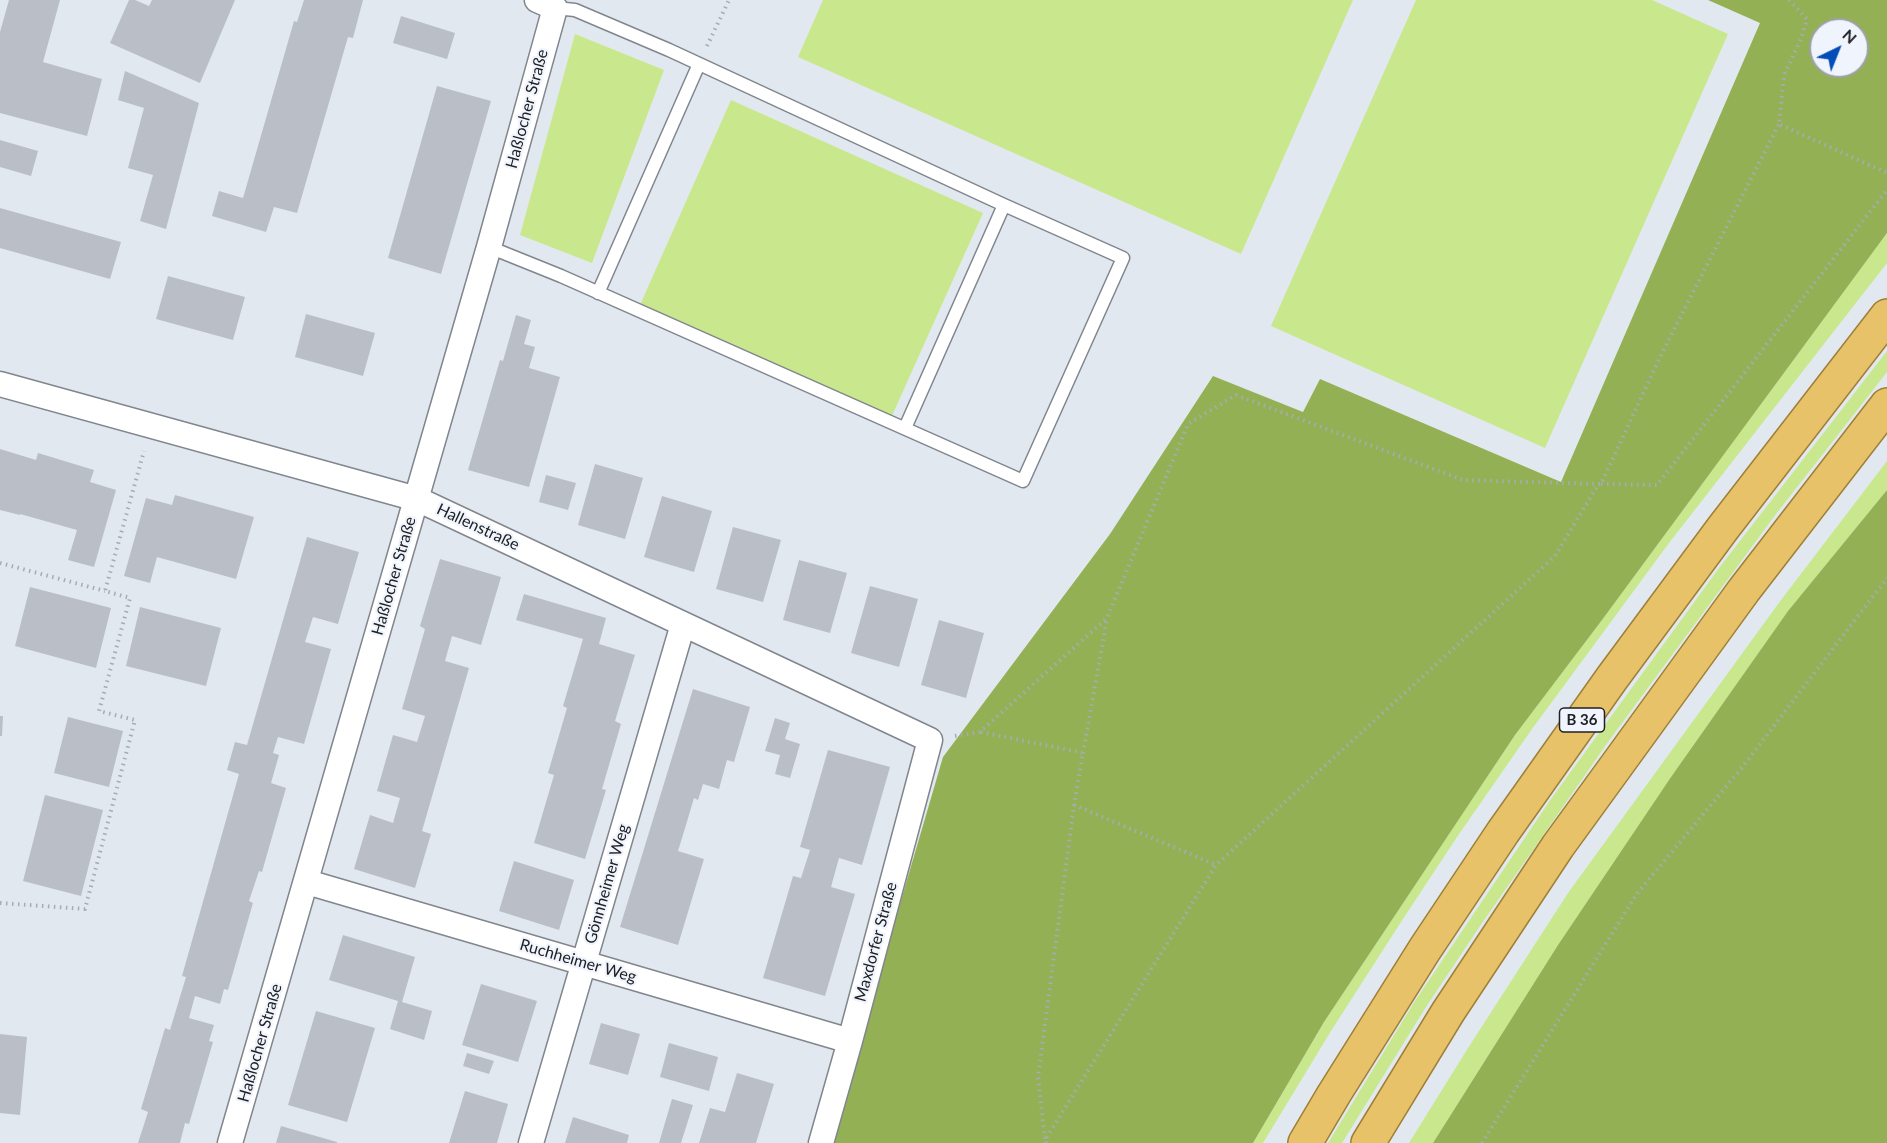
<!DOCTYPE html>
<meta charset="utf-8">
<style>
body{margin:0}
#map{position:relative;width:1887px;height:1143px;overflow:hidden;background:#e2e8f0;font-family:Lato,sans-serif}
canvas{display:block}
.north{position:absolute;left:1809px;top:18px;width:60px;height:60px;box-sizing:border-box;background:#f0f5fd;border:2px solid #9da0a6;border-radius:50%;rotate:43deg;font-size:16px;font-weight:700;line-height:24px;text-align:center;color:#202124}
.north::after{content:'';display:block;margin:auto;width:21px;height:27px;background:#034db7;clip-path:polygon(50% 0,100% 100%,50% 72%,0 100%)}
</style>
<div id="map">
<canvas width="1887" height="1143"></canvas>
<div class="north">N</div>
</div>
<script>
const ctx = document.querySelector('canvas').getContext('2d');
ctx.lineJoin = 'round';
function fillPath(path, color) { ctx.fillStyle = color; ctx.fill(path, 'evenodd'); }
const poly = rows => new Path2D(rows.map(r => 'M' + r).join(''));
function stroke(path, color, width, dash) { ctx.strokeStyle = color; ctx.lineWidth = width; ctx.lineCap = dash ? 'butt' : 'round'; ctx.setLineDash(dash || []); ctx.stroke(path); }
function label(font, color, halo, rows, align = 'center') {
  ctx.font = font + ' Lato,sans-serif'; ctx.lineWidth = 4.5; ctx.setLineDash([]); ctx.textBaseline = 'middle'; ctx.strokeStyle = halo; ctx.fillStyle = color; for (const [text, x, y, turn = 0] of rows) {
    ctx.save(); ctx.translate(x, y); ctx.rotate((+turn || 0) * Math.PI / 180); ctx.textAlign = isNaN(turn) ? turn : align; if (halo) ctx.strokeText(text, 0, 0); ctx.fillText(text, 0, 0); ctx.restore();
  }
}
fillPath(poly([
 [823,0,1353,0,1241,254,798,57],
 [1416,0,1652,0,1728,34,1545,448,1271,326],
 [575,34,664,70,592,263,520,235],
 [731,100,983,213,891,418,640,305],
 [1887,233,1887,263,1669,543,1532,729,1457,837,1401,922,1331,1031,1263,1143,1253,1143,1324,1022,1515,735,1602,620],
 [1887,351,1887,372,1776,514,1608,742,1480,926,1426,1007,1342,1143,1328,1143,1415,1001,1551,799,1719,568],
 [1887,461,1887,490,1788,611,1671,777,1558,945,1433,1143,1409,1143,1468,1048,1568,893,1781,600]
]), '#c9e78c');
fillPath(poly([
 [1708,0,1887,0,1887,233,1602,620,1515,735,1324,1022,1253,1143,830,1143,943,757,1110,534,1213,376,1303,412,1320,379,1561,482,1760,23],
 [1821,30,1857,30,1857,66,1821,66],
 [1887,490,1887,1143,1433,1143,1558,945,1671,777,1788,611]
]), '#94b055');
fillPath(poly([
 [9,0,60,0,43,62,102,79,87,136,0,113,0,32],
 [129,0,135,0,149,6,152,0,235,0,200,83,110,43],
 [304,0,363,0,353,38,348,37,297,213,274,207,266,232,212,216,219,191,243,198,294,21,297,22],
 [401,16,455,33,447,59,393,43],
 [125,71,199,103,166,229,140,221,153,175,128,168,144,108,118,100],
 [437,86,491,101,441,274,388,258],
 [0,140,38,151,31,176,0,167],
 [0,208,121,242,110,279,0,248],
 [168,276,245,297,233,340,156,319],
 [306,314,375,333,363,376,295,357],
 [516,315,531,320,524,344,535,347,529,368,560,377,529,487,468,470,500,360,503,361],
 [0,449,36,460,38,453,94,470,90,482,116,490,94,567,68,560,77,530,20,514,20,515,0,510],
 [595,464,643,478,625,539,578,525],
 [546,475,576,483,568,510,539,502],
 [175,495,254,517,236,579,157,557,150,583,124,576,146,498,172,505],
 [662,496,712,511,694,572,644,557],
 [733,527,781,540,763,602,716,589],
 [307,537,359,552,338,624,313,617,305,642,331,649,304,744,278,737,273,753,279,755,271,783,286,788,262,872,259,871,249,901,253,903,228,990,224,989,220,1004,195,996,189,1018,214,1025,209,1041,213,1042,189,1124,185,1123,180,1143,138,1143,148,1112,141,1109,165,1028,170,1030,186,977,182,976,239,774,227,770,235,742,247,745],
 [440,559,501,577,481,645,452,636,445,661,469,668,422,831,431,834,415,888,354,869,370,815,393,823,400,798,377,791,393,735,417,742,425,716,402,709,425,629,420,626],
 [799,560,847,573,830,633,783,620],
 [870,586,918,599,899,667,851,653],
 [30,587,111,608,96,668,15,646],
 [524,594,606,618,599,644,635,655,615,721,621,724,602,789,606,790,585,859,534,843,554,775,548,773,567,708,563,706,583,639,516,620],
 [140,607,221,628,206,686,126,666],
 [939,620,984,633,966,698,921,685],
 [693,689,750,707,734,762,727,760,719,789,703,784,698,800,694,798,686,825,678,851,704,859,678,945,620,927],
 [0,716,3,716,2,736,0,736],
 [68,717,123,731,109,787,54,773],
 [775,718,790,723,785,739,800,744,790,778,775,774,780,755,765,751],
 [828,750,890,767,862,865,839,858,831,887,855,894,825,996,763,978,793,876,801,878,810,850,800,847],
 [45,795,103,810,81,896,23,881],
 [514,861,574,880,559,930,499,911],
 [343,935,415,957,402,1002,432,1011,424,1040,390,1029,398,1001,329,980],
 [481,984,537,1001,518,1062,462,1045],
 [316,1011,375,1028,347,1122,288,1105],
 [601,1023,640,1034,628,1075,589,1064],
 [0,1034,27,1037,20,1115,0,1113],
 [669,1043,718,1057,709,1091,660,1077],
 [467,1053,494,1061,489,1074,463,1066],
 [737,1073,774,1084,756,1143,699,1143,710,1108,725,1112],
 [465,1091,508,1104,497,1143,449,1143],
 [672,1099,693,1105,681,1143,659,1143],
 [573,1117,629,1135,627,1143,565,1143],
 [281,1126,337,1142,337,1143,276,1143]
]), '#babfc7');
const service = poly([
 [489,247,561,276,1023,481,1123,258,1004,205,669,50,575,10,555,8],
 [598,293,699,64],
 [905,428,1004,205]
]);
const minor = poly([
 [0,384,417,499,930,740,850,1041,821,1143],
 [307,882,850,1041],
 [230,1143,489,247,555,8,537,0],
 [531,1143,683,624]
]);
const trunk = poly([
 [1305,1143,1334,1094,1425,949,1503,832,1612,678,1723,528,1887,316],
 [1368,1143,1448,1012,1558,846,1744,590,1887,405]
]);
stroke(service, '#81868e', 15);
stroke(minor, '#81868e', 27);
stroke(trunk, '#9e7f38', 36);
stroke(poly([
 [1789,0,1807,19,1801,39,1784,75,1779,124,1887,173],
 [707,46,729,0],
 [1601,484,1657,485,1887,190],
 [0,563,105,591],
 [981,732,1083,753,1074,805,1038,1077,1045,1139],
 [955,736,980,732,1107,618,1188,424,1236,395,1463,480,1601,484,1662,353,1779,124],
 [1083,753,1107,619],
 [1074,805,1216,865],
 [0,903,85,909,135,720,99,711,130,598,105,591,144,451],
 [1046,1143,1045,1140,1216,865,1555,556,1598,485],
 [1482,1143,1636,895,1744,765,1887,578]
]), '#a7acb2', 4, [1.5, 4.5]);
stroke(service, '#fff', 12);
stroke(minor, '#fff', 24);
stroke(trunk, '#e8c268', 33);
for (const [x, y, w] of [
 [1582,720,45]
]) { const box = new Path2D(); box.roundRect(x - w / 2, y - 12, w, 24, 4.5); ctx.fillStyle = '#f0f5fd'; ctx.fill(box); stroke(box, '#202124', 1.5); }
label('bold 15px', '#202124', null, [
 ["B 36",1582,720]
]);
label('16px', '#202124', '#f0f5fd', [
 ["Haßlocher Straße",527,109,-75],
 ["Hallenstraße",478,527,25],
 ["Haßlocher Straße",394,576,-74],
 ["Gönnheimer Weg",607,884,-74],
 ["Maxdorfer Straße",876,942,-75],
 ["Ruchheimer Weg",578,961,16],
 ["Haßlocher Straße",260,1043,-74]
]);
</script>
